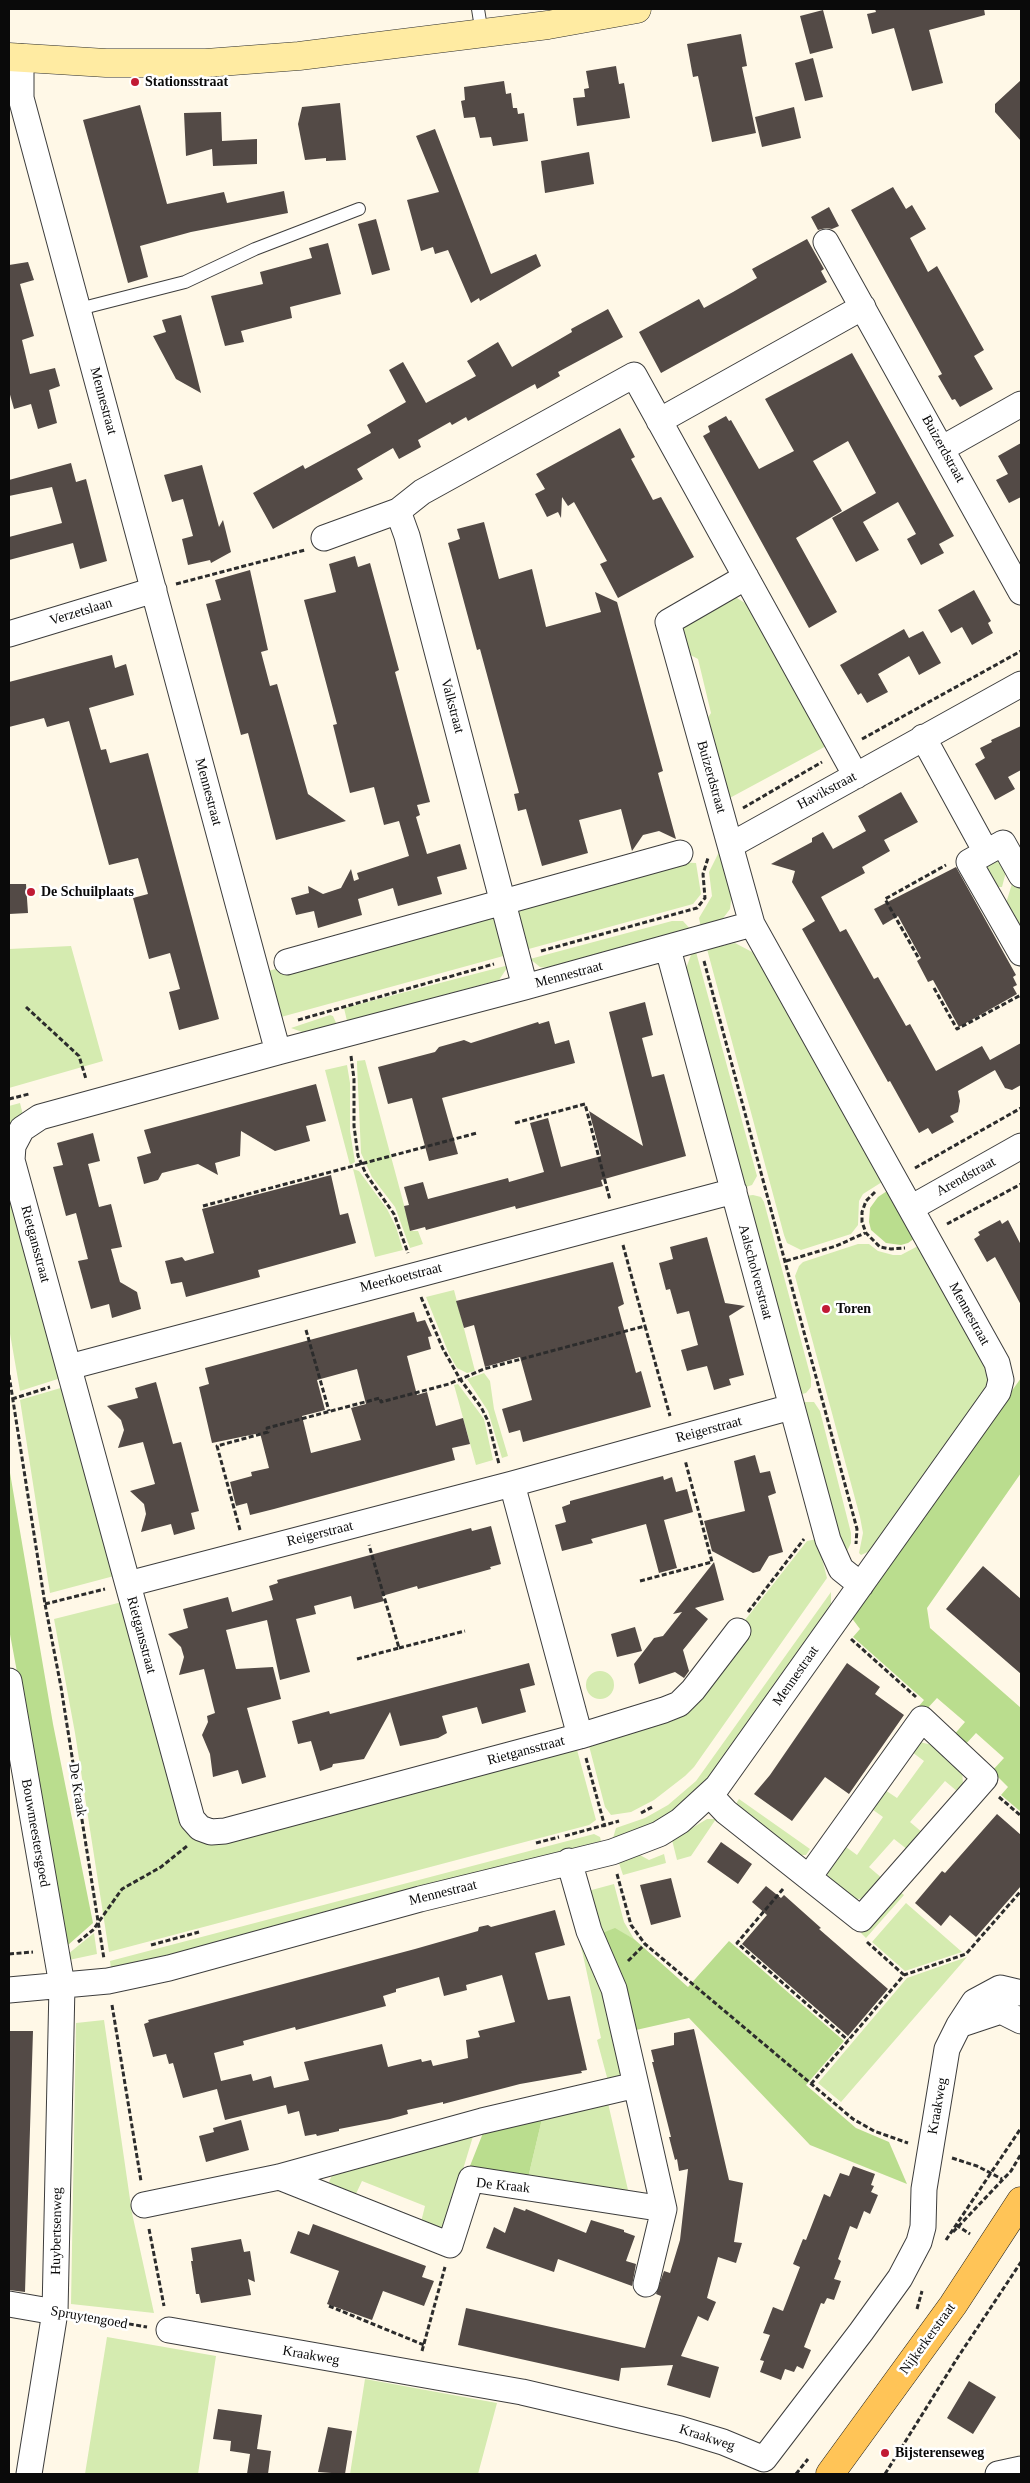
<!DOCTYPE html>
<style>
body{margin:0}
#map{position:relative;width:1030px;height:2483px;overflow:hidden;background:#fff8e7;font-family:"Times New Roman",serif}
canvas{display:block}
.frame{position:absolute;inset:0;border:10px solid #0a0a0a;pointer-events:none}
</style>
<div id="map">
<canvas width="1030" height="2483"></canvas>
<div class="frame"></div>
</div>
<script>
const ctx = document.querySelector('canvas').getContext('2d');
ctx.lineJoin = 'round';
function fillPath(path, color) { ctx.fillStyle = color; ctx.fill(path, 'evenodd'); }
const poly = rows => new Path2D(rows.map(r => 'M' + r).join(''));
function stroke(path, color, width, dash) { ctx.strokeStyle = color; ctx.lineWidth = width; ctx.lineCap = dash ? 'butt' : 'round'; ctx.setLineDash(dash || []); ctx.stroke(path); }
function label(font, color, halo, rows, align = 'center') {
  ctx.font = font + ' "Times New Roman",serif'; ctx.lineWidth = 5; ctx.setLineDash([]); ctx.textBaseline = 'middle'; ctx.strokeStyle = halo; ctx.fillStyle = color; for (const [text, x, y, turn = 0] of rows) {
    ctx.save(); ctx.translate(x, y); ctx.rotate((+turn || 0) * Math.PI / 180); ctx.textAlign = isNaN(turn) ? turn : align; if (halo) ctx.strokeText(text, 0, 0); ctx.fillText(text, 0, 0); ctx.restore();
  }
}
fillPath(poly([
 [732,598,737,598,748,605,828,745,726,800,705,722,711,713,698,659,685,652,681,628],
 [720,850,732,894,730,909,721,921,701,928,699,918,712,896,709,872],
 [994,860,1000,860,1008,864,1002,887,997,887,984,873,986,866],
 [676,862,696,863,701,894,693,904,525,950,517,917,520,907],
 [1015,874,1021,884,1021,944,1003,913],
 [476,916,489,917,499,922,507,955,281,1017,268,971],
 [672,921,683,921,692,931,547,968,540,967,530,959],
 [735,943,754,953,882,1182,863,1194,859,1201,858,1225,851,1234,801,1250,787,1243,784,1235,707,949],
 [71,946,103,1061,9,1088,9,949],
 [696,952,757,1176,752,1185,743,1188,685,971,691,955],
 [509,965,499,980,347,1021,344,1008],
 [330,1015,333,1016,337,1025,305,1033,291,1028],
 [365,1060,411,1231,418,1231,423,1244,410,1248,395,1207,372,1177,361,1153,357,1065,357,1061],
 [347,1065,350,1083,350,1131,355,1162,350,1165,325,1070],
 [20,1103,23,1115,9,1130,9,1106],
 [353,1169,359,1171,387,1209,396,1227,403,1250,375,1257],
 [9,1183,61,1378,20,1391,9,1328],
 [753,1195,761,1197,764,1202,811,1378,811,1387,806,1393,798,1395,745,1196],
 [858,1244,869,1244,878,1251,893,1255,901,1255,918,1246,983,1363,988,1380,986,1389,870,1551,861,1555,859,1553,863,1533,860,1517,795,1276,799,1266,803,1262],
 [454,1290,475,1371,467,1373,457,1368,449,1354,426,1297],
 [484,1373,490,1381,494,1409,508,1456,502,1458,488,1411,467,1379],
 [458,1384,484,1419,493,1460,476,1465,454,1385],
 [64,1387,114,1576,50,1593,20,1400],
 [805,1402,814,1402,820,1411,851,1533,851,1543,846,1553,840,1549,800,1403],
 [817,1539,827,1578,694,1767,685,1776,654,1800,631,1812,611,1815,605,1807,588,1742,683,1715,738,1629,807,1541],
 [831,1592,831,1608,716,1771,664,1819,630,1833,613,1838,616,1828,645,1818,668,1805,696,1781],
 [122,1602,191,1834,576,1746,596,1820,589,1825,109,1952,75,1733,54,1619],
 '586 1685a14 14 0 1 1 28 0a14 14 0 1 1-28 0Z',
 [919,1742,933,1745,962,1770,963,1784,958,1792,945,1781,910,1822,923,1833,908,1850,894,1839,869,1867,883,1879,864,1898,852,1900,828,1879,827,1871,842,1844,857,1855,883,1817,869,1807,882,1788,897,1798,924,1761,908,1749],
 [739,1799,810,1849,806,1855,799,1855,734,1807],
 [707,1819,716,1819,691,1856,677,1860,672,1840],
 [594,1834,600,1837,601,1841,162,1959,111,1969,110,1961],
 [638,1854,649,1860,664,1854,666,1863,623,1875,618,1860],
 [614,1884,624,1922,634,1939,615,1929,602,1933,588,1891],
 [898,1890,904,1895,866,1938,861,1933],
 [567,1897,602,1988,622,2077,608,2081,597,2040,601,2038,583,1955],
 [906,1903,962,1952,905,1971,872,1942],
 [94,1933,97,1954,69,1960,68,1954],
 [967,1957,841,2102,818,2083,907,1978],
 [104,2020,132,2213,154,2313,71,2304,76,2023],
 [608,2103,628,2190,528,2178,542,2119],
 [474,2133,445,2229,421,2222,425,2206,362,2181,354,2198,336,2190,329,2182,333,2173],
 [107,2337,216,2356,198,2474,85,2474],
 [365,2379,497,2403,478,2474,350,2474]
]), '#d5ebb0');
fillPath(poly([
 [887,1191,915,1238,908,1243,901,1245,886,1243,871,1230,869,1222,870,1208,878,1197],
 [1021,1378,1021,1473,927,1608,930,1628,1021,1708,1021,1812,1001,1795,1008,1787,992,1771,1004,1758,976,1733,964,1746,953,1736,965,1722,937,1698,925,1711,919,1706,924,1700,853,1637,860,1629,851,1617],
 [9,1467,53,1724,93,1923,68,1945,9,1629],
 [615,1928,634,1939,688,1987,729,1941,844,2041,806,2085,856,2128,889,2142,907,2184,810,2145,689,2018,636,2030,617,1963,602,1933],
 [542,2119,528,2178,468,2171,483,2133]
]), '#badd8e');
fillPath(poly([
 [875,9,984,9,985,15,929,30,943,83,912,91,894,28,872,34,867,14,876,12],
 [823,10,833,48,810,54,800,16],
 [741,34,747,66,742,67,756,133,712,142,698,76,693,77,687,44],
 [813,58,823,97,805,101,795,63],
 [616,66,619,84,624,83,630,118,577,126,573,98,585,97,584,89,589,88,586,71],
 [1021,80,1021,141,995,112,995,104],
 [504,81,506,94,511,93,513,108,517,108,518,114,524,113,528,141,493,146,491,137,480,138,475,117,464,118,461,101,465,100,464,87],
 [340,103,346,160,326,161,326,158,305,160,298,124,302,107],
 [140,105,167,204,224,192,227,203,284,191,288,213,191,232,140,246,148,277,128,283,83,120],
 [794,107,801,138,762,147,755,117],
 [221,112,222,141,257,139,257,164,213,166,212,149,186,156,184,113],
 [435,129,491,274,536,254,541,266,480,301,479,298,471,303,448,250,435,254,433,247,421,251,407,200,439,192,416,136],
 [589,152,594,184,545,193,541,161],
 [893,187,906,209,912,205,926,229,910,238,928,272,937,266,984,350,974,356,993,389,960,407,955,399,952,400,938,376,942,374,851,210],
 [829,207,839,226,832,229,826,228,818,230,811,217],
 [376,219,390,270,372,275,358,224],
 [807,239,824,269,821,271,827,282,661,373,639,332,699,299,704,308,733,292,757,278,752,269],
 [328,243,341,294,290,307,292,318,241,331,244,342,225,346,211,296,263,284,260,272,312,258,309,248],
 [28,262,34,280,20,284,34,336,22,340,30,374,55,368,60,386,49,390,57,423,38,429,31,404,14,409,9,391,9,265],
 [608,309,623,337,558,372,560,376,537,389,535,384,468,421,466,417,452,425,450,422,418,440,421,447,399,459,393,448,357,469,363,479,273,529,253,493,303,465,305,469,371,433,367,425,406,402,389,370,403,362,426,403,476,376,467,361,498,342,512,367,572,332,571,329],
 [181,315,194,365,201,393,176,379,153,336,166,332,162,320],
 [852,353,954,536,939,544,944,553,921,565,907,539,916,534,898,502,863,522,879,550,856,562,832,518,876,493,848,441,813,461,842,511,796,538,837,612,809,628,703,436,710,432,708,426,726,416,729,421,731,420,759,469,794,451,765,399],
 [620,428,635,457,631,459,653,500,661,497,694,557,618,598,600,564,607,561,574,502,568,506,562,497,561,518,558,512,547,517,535,494,545,489,536,474],
 [1021,443,1021,497,1009,503,996,480,1008,474,998,456],
 [71,463,76,482,86,479,107,561,80,569,73,543,9,560,9,537,62,523,52,487,9,496,9,480],
 [202,465,219,527,223,520,231,552,211,563,210,560,188,565,182,539,193,536,183,499,172,502,164,475],
 [484,522,499,579,532,569,546,627,601,612,595,592,617,602,663,771,658,773,676,839,659,831,643,835,632,851,621,809,579,820,588,853,542,866,526,809,518,811,514,794,519,793,480,649,477,650,448,543,460,539,457,529],
 [355,556,358,567,370,563,399,670,395,672,430,802,417,805,420,815,416,817,427,854,460,844,467,869,437,877,442,894,398,906,393,888,358,899,362,915,318,928,314,911,296,915,291,898,309,893,308,886,323,894,341,888,351,869,354,881,359,879,357,873,409,856,399,821,384,825,374,787,350,793,333,725,337,724,304,600,336,592,329,564],
 [250,570,268,650,261,652,270,686,277,684,308,794,346,821,276,840,248,733,241,735,206,604,221,600,215,580],
 [974,590,991,621,988,623,993,633,972,645,962,627,951,633,938,610],
 [904,629,909,638,923,631,941,663,919,675,909,656,878,674,888,692,867,703,861,693,858,695,840,665],
 [112,655,115,668,126,664,134,695,89,708,101,750,106,749,110,763,148,753,219,1019,179,1030,169,992,180,989,170,953,149,959,133,898,148,894,138,858,109,865,69,721,47,727,44,718,9,727,9,682],
 [1021,726,1021,770,1008,777,1015,789,995,800,975,764,985,758,980,748,992,742,991,740],
 [901,792,918,822,884,840,890,851,862,867,865,873,821,897,840,932,846,929,874,979,878,977,906,1026,910,1024,936,1071,982,1046,990,1060,1021,1043,1021,1085,1012,1090,1005,1088,995,1070,958,1091,960,1101,958,1112,950,1116,954,1122,932,1134,928,1128,919,1133,890,1081,888,1082,802,929,815,921,792,882,795,871,771,864,812,842,812,838,823,832,833,849,866,831,858,816],
 [956,867,1016,975,1013,977,1017,985,1013,987,1017,994,959,1027,933,980,928,982,917,961,921,958,898,916,883,925,874,909],
 [9,884,26,884,28,913,9,914],
 [645,1002,653,1035,642,1038,652,1077,664,1074,686,1156,601,1180,603,1186,516,1209,515,1206,426,1230,425,1227,410,1231,404,1206,409,1205,404,1187,423,1182,428,1199,508,1178,509,1182,544,1172,530,1123,548,1118,561,1167,601,1156,589,1111,643,1146,609,1012],
 [549,1021,555,1044,569,1040,575,1063,442,1098,458,1154,429,1161,412,1098,388,1104,378,1067,435,1052,439,1047,457,1042,464,1040,471,1043,538,1022,539,1024],
 [316,1084,326,1121,306,1126,310,1141,275,1151,241,1131,240,1156,215,1163,218,1175,198,1164,162,1173,158,1180,144,1184,137,1157,151,1153,144,1130],
 [93,1133,100,1161,88,1164,99,1207,111,1204,122,1247,111,1249,120,1282,137,1292,141,1309,112,1318,109,1304,91,1309,78,1261,88,1259,76,1213,66,1216,53,1167,63,1165,57,1143],
 [331,1175,340,1215,348,1213,356,1243,258,1270,260,1277,186,1297,182,1282,171,1284,165,1261,182,1257,185,1261,214,1253,202,1209],
 [1000,1220,1002,1224,1008,1220,1021,1245,1021,1305,995,1257,987,1262,974,1239,980,1235,978,1232],
 [707,1237,725,1303,745,1306,729,1316,744,1375,729,1379,731,1385,714,1390,707,1366,687,1371,681,1350,698,1345,689,1311,677,1314,670,1289,666,1290,659,1263,673,1259,670,1247],
 [613,1262,624,1304,618,1307,636,1373,641,1371,651,1407,523,1442,520,1430,509,1433,502,1409,532,1400,520,1357,485,1367,474,1325,464,1328,456,1301],
 [414,1312,417,1322,425,1320,432,1336,428,1337,431,1349,407,1356,417,1395,427,1392,436,1426,463,1418,470,1444,452,1448,455,1460,274,1509,250,1515,247,1503,236,1506,230,1482,252,1476,251,1472,269,1468,260,1433,212,1443,199,1387,209,1384,205,1368],
 [357,1369,366,1404,351,1408,361,1440,311,1453,302,1416,325,1410,317,1380],
 [156,1382,173,1444,181,1442,199,1511,191,1513,195,1529,174,1535,171,1524,141,1532,146,1514,144,1504,130,1491,155,1484,143,1442,118,1448,124,1430,121,1420,107,1406,138,1398,135,1388],
 [755,1455,760,1473,770,1471,776,1493,768,1496,783,1552,769,1556,760,1571,753,1573,712,1551,704,1521,745,1511,734,1461],
 [663,1476,664,1480,672,1477,676,1492,687,1489,693,1512,664,1520,677,1568,659,1573,646,1524,591,1539,593,1543,562,1551,555,1525,566,1522,562,1507,570,1504,570,1501],
 [491,1526,501,1564,490,1567,491,1569,418,1589,417,1586,382,1596,384,1601,354,1609,351,1596,314,1606,316,1614,296,1619,310,1672,280,1680,267,1620,226,1630,236,1669,273,1667,281,1699,247,1708,266,1777,242,1784,238,1770,213,1777,210,1754,202,1735,208,1722,207,1716,215,1713,204,1669,179,1675,184,1657,181,1647,168,1634,188,1628,183,1609,228,1597,232,1612,273,1600,269,1586,278,1583,277,1580,471,1528,472,1531],
 [714,1562,724,1600,695,1608,708,1619,683,1650,689,1671,684,1678,675,1672,639,1684,634,1664,654,1638,663,1636,682,1612,673,1614],
 [983,1566,1021,1599,1021,1674,946,1609],
 [635,1627,642,1651,617,1657,611,1634],
 [529,1663,535,1685,520,1689,526,1712,482,1724,477,1707,442,1716,447,1733,438,1738,400,1746,390,1712,364,1759,333,1764,332,1767,320,1771,311,1741,298,1744,292,1721,329,1711,330,1714],
 [847,1663,880,1687,875,1694,904,1715,849,1794,825,1777,792,1821,754,1794,770,1775],
 [997,1814,1021,1835,1021,1886,976,1937,950,1915,941,1926,915,1903,942,1871,945,1873],
 [721,1842,752,1864,738,1884,707,1862],
 [671,1878,681,1917,651,1925,640,1885],
 [766,1886,781,1898,784,1895,821,1928,819,1929,888,1989,848,2036,742,1944,767,1915,752,1902],
 [555,1910,565,1945,535,1953,548,2000,570,1996,587,2070,581,2071,582,2073,520,2084,443,2104,443,2102,407,2110,408,2114,390,2119,339,2129,339,2131,317,2136,316,2134,305,2136,299,2111,288,2114,286,2105,225,2120,217,2089,183,2098,173,2063,169,2064,166,2054,153,2057,144,2024,149,2022,148,2020,415,1949,478,1931,479,1927,488,1925,491,1927],
 [502,1975,515,2022,478,2031,480,2037,466,2040,468,2058,433,2066,431,2060,422,2062,421,2059,388,2067,382,2044,304,2062,309,2080,274,2088,271,2076,253,2081,251,2074,221,2081,214,2053,244,2045,243,2041,295,2027,296,2030,386,2006,383,1996,396,1992,396,1989,439,1977,444,1996,467,1990,466,1985],
 [694,2029,729,2180,743,2183,734,2242,742,2243,736,2263,718,2257,707,2298,716,2302,708,2321,698,2316,681,2356,719,2367,710,2398,667,2385,673,2365,621,2368,619,2381,458,2345,466,2308,645,2348,661,2296,656,2294,664,2271,670,2273,680,2240,688,2169,679,2171,677,2159,675,2160,669,2137,671,2137,652,2062,654,2062,651,2050,674,2045,674,2033],
 [9,2031,33,2031,25,2292,9,2290],
 [241,2120,249,2150,206,2162,199,2136,214,2132,213,2128],
 [853,2166,875,2174,871,2185,874,2186,871,2192,878,2195,870,2214,864,2211,857,2229,850,2226,838,2259,841,2261,834,2279,841,2281,834,2300,827,2298,824,2304,821,2303,804,2347,811,2350,803,2369,797,2366,794,2372,785,2369,781,2380,760,2372,764,2361,760,2360,770,2335,763,2333,773,2307,783,2311,800,2267,793,2264,803,2239,806,2240,824,2194,830,2197,840,2173,849,2176],
 [514,2207,525,2211,526,2209,586,2233,591,2220,624,2230,624,2232,635,2236,626,2261,636,2264,632,2286,558,2259,554,2272,486,2248,494,2227,505,2233],
 [313,2224,426,2266,422,2277,434,2281,424,2306,383,2291,372,2320,327,2304,339,2271,290,2253,298,2231,309,2235],
 [241,2239,244,2252,250,2251,255,2282,248,2279,251,2295,201,2303,199,2294,196,2294,191,2261,193,2261,191,2248],
 [969,2381,996,2397,973,2434,947,2418],
 [218,2409,262,2415,257,2449,271,2451,268,2474,247,2474,250,2454,230,2451,231,2441,213,2439],
 [328,2427,352,2431,345,2474,318,2472]
]), '#534a46');
const lane = poly([
 [478,9,482,34],
 [79,309,185,282,255,249,359,209]
]);
const street = poly([
 [21,57,21,98,278,1052,525,987,752,924],
 [826,242,1021,592],
 [659,421,863,307],
 [943,448,1021,404],
 [398,511,407,536,525,987],
 [324,538,398,511,422,492,634,375,856,776],
 [9,634,154,590],
 [923,737,986,852],
 [731,845,1021,684],
 [1021,875,1003,843,969,862,1021,953],
 [668,949,828,1540,841,1569,861,1585],
 [287,962,680,853],
 [278,1052,40,1117,22,1129,13,1146,12,1160,192,1819,200,1828,211,1832,225,1831,580,1736,664,1710,679,1704,693,1690,738,1631],
 [911,1208,1021,1146],
 [69,1367,734,1191],
 [512,1484,580,1736],
 [128,1584,512,1484,791,1407],
 [9,1681,62,1985,55,2312,29,2474],
 [710,1795,726,1812,861,1919,985,1778,922,1719,809,1877],
 [569,1861,589,1931,614,1989,636,2085],
 [9,1990,108,1981,169,1968,420,1899,612,1852,659,1834,680,1821,717,1787,998,1392,1001,1380,997,1363,752,924,668,622,746,577],
 [959,2025,1001,2011,1021,2021],
 [279,2177,450,2245,471,2179,664,2209],
 [144,2205,279,2177,482,2121,636,2085,664,2209,646,2284],
 [9,2304,55,2312],
 [169,2330,522,2392,680,2429,723,2442,764,2459,861,2332,900,2278,919,2242,923,2227,924,2189,947,2049,959,2025,974,2002,1000,1988,1021,1993],
 [998,2474,1021,2469]
]);
const secondary = poly([
 [9,57,106,63,206,63,299,56,548,25,637,9]
]);
const primary = poly([
 [830,2474,953,2305,1021,2201]
]);
stroke(lane, '#3d3d3d', 14);
stroke(street, '#3d3d3d', 27);
stroke(secondary, '#2c2c2c', 29);
stroke(primary, '#1b1b1b', 29);
stroke(poly([
 [176,584,305,550],
 [862,739,1021,651],
 [743,808,822,762],
 [541,951,697,908,705,898,703,874,708,858],
 [918,957,885,899,946,865],
 [704,961,857,1529,856,1544],
 [934,988,957,1029,1021,995],
 [26,1007,79,1056,86,1079],
 [298,1020,494,964],
 [351,1056,354,1079,354,1126,358,1156,366,1174,394,1214,408,1253],
 [9,1099,29,1094],
 [515,1123,585,1104,610,1200],
 [915,1168,1021,1108],
 [875,1192,866,1201,862,1212,862,1222,866,1233,880,1247,891,1249,905,1248],
 [203,1206,477,1133],
 [947,1224,1021,1184],
 [623,1245,645,1326],
 [786,1261,836,1246,865,1233],
 [421,1297,443,1349,460,1379,481,1407,488,1421,499,1464],
 [306,1330,329,1411],
 [9,1375,45,1604,61,1687,104,1959],
 [12,1399,50,1387],
 [240,1530,217,1446,268,1432,267,1428,380,1398,381,1402,449,1384,484,1369,645,1326,670,1416],
 [640,1581,712,1562,685,1460],
 [45,1604,105,1589],
 [748,1612,804,1539],
 [851,1639,916,1697],
 [399,1648,465,1631],
 [357,1659,399,1648,369,1545],
 [586,1758,605,1827],
 [999,1797,1021,1816],
 [641,1813,654,1806],
 [565,1836,619,1821],
 [536,1843,559,1837],
 [617,1874,631,1925,645,1944,853,2119,874,2131,908,2143],
 [783,1889,737,1943,848,2040],
 [78,1942,93,1930,122,1889,161,1867,187,1846],
 [867,1942,904,1975],
 [151,1945,199,1932],
 [9,1954,33,1952],
 [628,1961,645,1944],
 [112,2005,141,2181],
 [811,2084,904,1975,966,1954,1021,1891],
 [952,2158,977,2166,1002,2179],
 [956,2225,970,2234],
 [149,2229,164,2306],
 [953,2232,1011,2171,1021,2154],
 [946,2240,1021,2128],
 [329,2306,424,2345],
 [917,2309,922,2291],
 [77,2315,147,2327],
 [422,2351,445,2267],
 [796,2474,808,2459],
 [885,2474,958,2357,1021,2262]
]), '#2c2c2c', 3, [5, 2.5]);
stroke(lane, '#fff', 12);
stroke(street, '#fff', 25);
stroke(secondary, '#ffeba2', 28);
stroke(primary, '#ffc457', 28);
for (const [x, y, r, color] of [
 [135,82,5,"#c11b35"],
 [31,892,5,"#c11b35"],
 [826,1309,5,"#c11b35"],
 [885,2453,5,"#c11b35"]
]) { const dot = new Path2D(); dot.arc(x, y, r, 0, 2 * Math.PI); ctx.fillStyle = color; ctx.fill(dot); stroke(dot, '#fff', 2); }
label('bold 14px', '#0a0a0a', '#fff', [
 ["Stationsstraat",145,82],
 ["De Schuilplaats",41,892],
 ["Toren",836,1309],
 ["Bijsterenseweg",895,2453]
], 'left');
label('14px', '#0a0a0a', '#fff', [
 ["Mennestraat",103,401,75],
 ["Buizerdstraat",943,449,61],
 ["Verzetslaan",81,612,-17],
 ["Valkstraat",452,706,75],
 ["Buizerdstraat",711,777,74],
 ["Havikstraat",827,791,-28],
 ["Mennestraat",208,792,75],
 ["Mennestraat",569,975,-15],
 ["Arendstraat",966,1177,-29],
 ["Rietgansstraat",35,1244,75],
 ["Aalscholverstraat",755,1272,75],
 ["Meerkoetstraat",401,1278,-14],
 ["Mennestraat",969,1314,61],
 ["Reigerstraat",709,1430,-15],
 ["Reigerstraat",320,1534,-14],
 ["Rietgansstraat",141,1635,75],
 ["Mennestraat",796,1676,-55],
 ["Rietgansstraat",526,1751,-15],
 ["De Kraak",77,1790,81],
 ["Bouwmeestersgoed",35,1833,80],
 ["Mennestraat",443,1893,-14],
 ["Kraakweg",938,2106,-80],
 ["De Kraak",503,2186,6],
 ["Huybertsenweg",57,2231,-89],
 ["Spruytengoed",89,2318,10],
 ["Nijkerkerstraat",928,2339,-54],
 ["Kraakweg",311,2356,10],
 ["Kraakweg",707,2438,18]
]);
</script>
